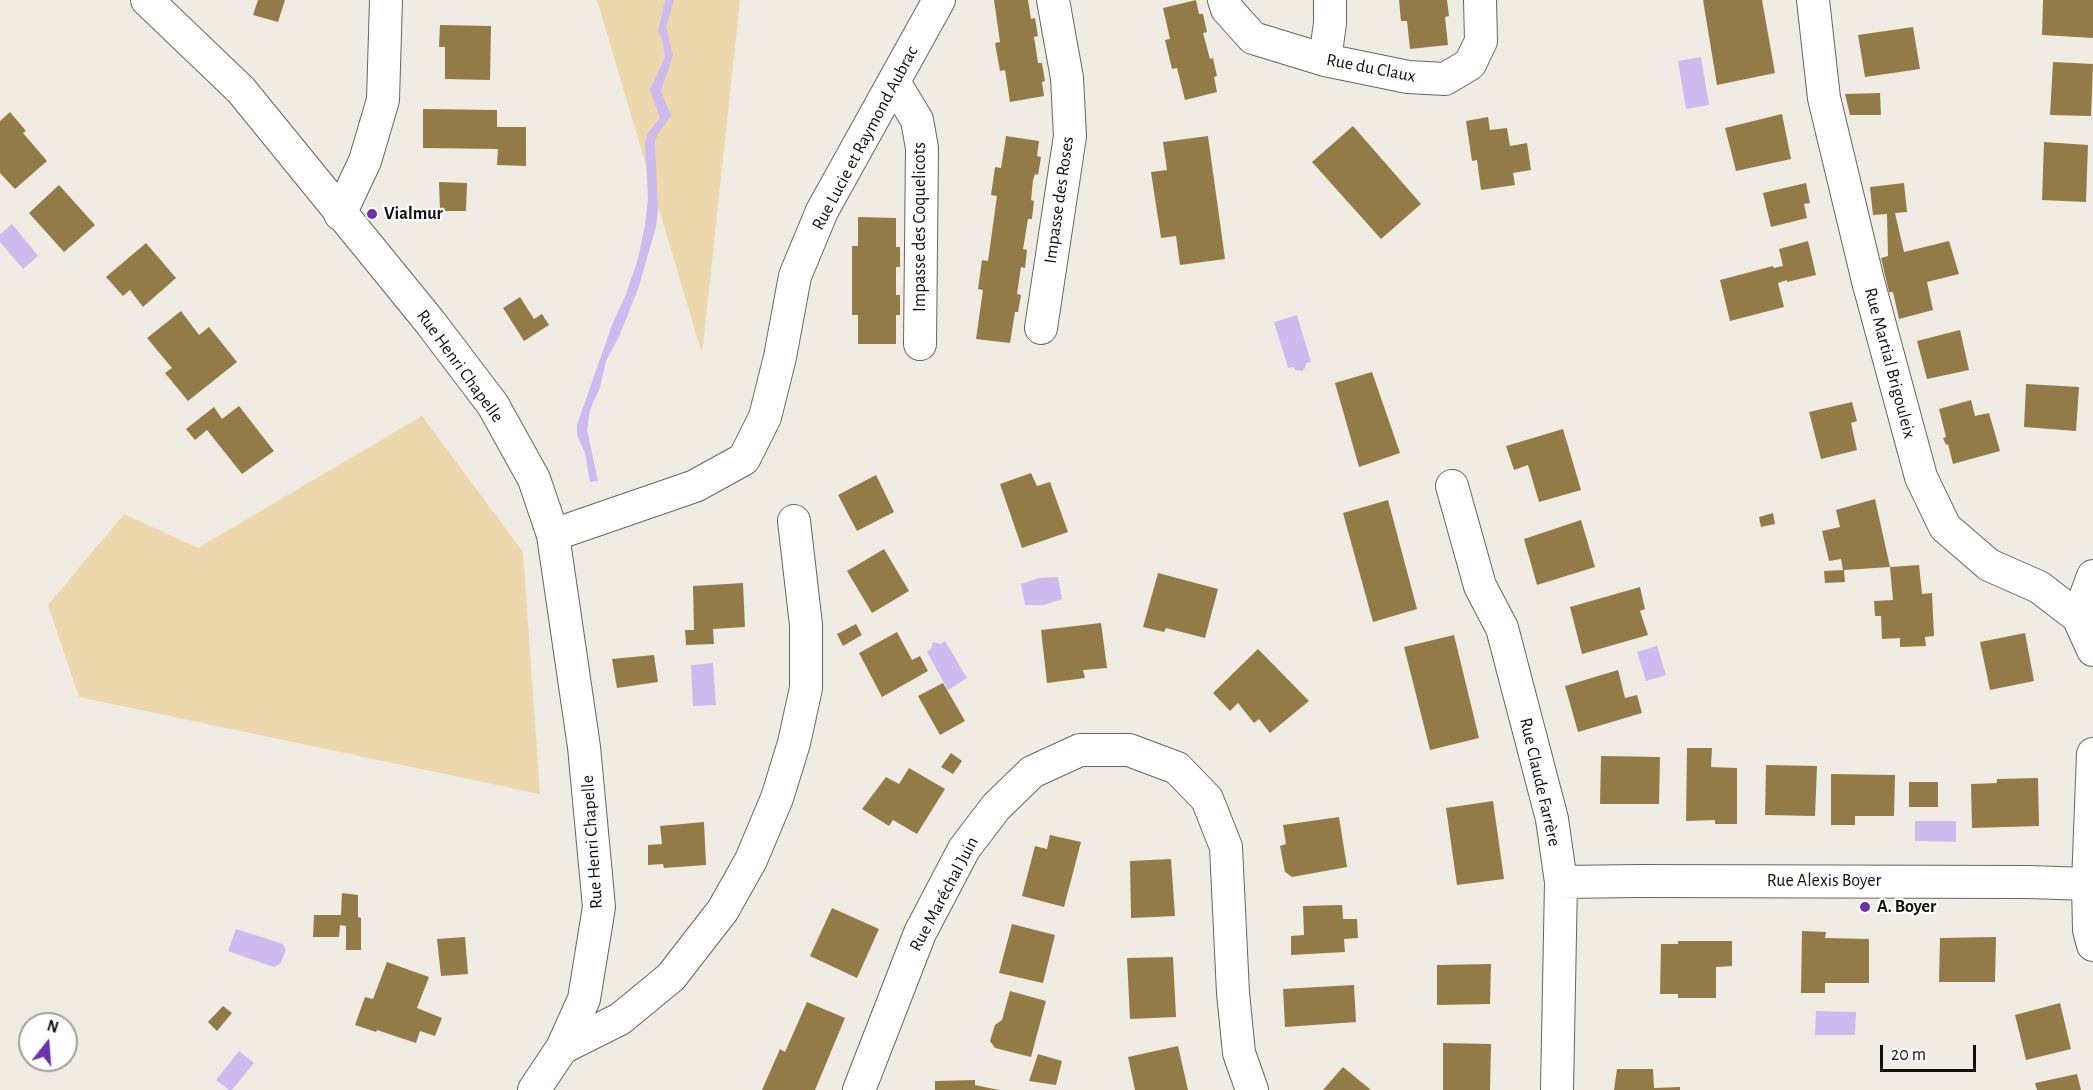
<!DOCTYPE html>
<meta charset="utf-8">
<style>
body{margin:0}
#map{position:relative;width:2093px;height:1090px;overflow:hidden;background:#f1ece3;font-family:"Alegreya Sans",sans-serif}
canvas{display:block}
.north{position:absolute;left:18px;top:1012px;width:60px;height:60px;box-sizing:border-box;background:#fff;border:2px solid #a09f9e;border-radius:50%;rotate:17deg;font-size:16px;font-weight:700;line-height:24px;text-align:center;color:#110f0c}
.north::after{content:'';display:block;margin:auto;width:21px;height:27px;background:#6a32a8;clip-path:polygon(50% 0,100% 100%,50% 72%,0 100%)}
.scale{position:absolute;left:1880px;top:1045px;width:96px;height:27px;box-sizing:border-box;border:3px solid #110f0c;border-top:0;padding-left:8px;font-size:18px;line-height:21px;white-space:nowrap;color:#110f0c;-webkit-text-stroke:4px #fff;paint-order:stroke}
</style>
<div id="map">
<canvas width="2093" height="1090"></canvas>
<div class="north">N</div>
<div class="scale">20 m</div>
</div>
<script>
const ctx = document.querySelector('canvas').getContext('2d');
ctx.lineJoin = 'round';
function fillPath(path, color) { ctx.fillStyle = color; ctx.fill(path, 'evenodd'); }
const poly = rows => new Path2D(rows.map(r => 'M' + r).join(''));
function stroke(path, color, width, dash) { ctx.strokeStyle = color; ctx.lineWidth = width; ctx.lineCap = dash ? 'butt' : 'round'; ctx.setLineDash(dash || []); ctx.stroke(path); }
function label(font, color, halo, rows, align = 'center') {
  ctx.font = font + ' "Alegreya Sans",sans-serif'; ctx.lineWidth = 4.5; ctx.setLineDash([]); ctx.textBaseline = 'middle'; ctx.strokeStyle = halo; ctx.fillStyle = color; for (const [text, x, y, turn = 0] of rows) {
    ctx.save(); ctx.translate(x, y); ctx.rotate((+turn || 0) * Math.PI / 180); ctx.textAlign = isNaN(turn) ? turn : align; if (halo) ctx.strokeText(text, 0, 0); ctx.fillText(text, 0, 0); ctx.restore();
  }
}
fillPath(poly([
 [597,0,740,0,702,354],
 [422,416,523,552,540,794,79,697,48,605,124,514,198,548]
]), '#ecd8ac');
fillPath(poly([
 [665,0,674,0,666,27,673,55,661,91,671,116,657,135,655,142,658,210,656,227,638,289,618,339,606,361,600,387,590,410,587,430,598,481,590,482,585,453,577,435,577,425,612,325,626,294,638,259,645,225,648,198,645,143,648,133,660,118,650,90,665,57,662,39,658,32],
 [1701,57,1709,105,1686,109,1678,61],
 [12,224,38,256,23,269,0,242,0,234],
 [1297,315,1311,362,1306,363,1305,368,1302,371,1296,370,1293,367,1288,368,1274,322],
 [1058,577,1062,599,1044,605,1025,605,1021,584,1039,578],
 [945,641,967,678,948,690,927,652,931,649,933,642,941,644],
 [1657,646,1666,675,1646,681,1637,652],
 [713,663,716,705,693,706,691,665],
 [1915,821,1956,821,1956,842,1915,841],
 [236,929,283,944,286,950,280,964,274,967,228,951],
 [1816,1011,1856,1012,1855,1035,1815,1035],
 [239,1051,254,1063,232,1090,229,1090,216,1080]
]), '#cdbaef');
fillPath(poly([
 [258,0,285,0,278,22,253,15],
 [994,0,1028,0,1031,19,1035,18,1038,36,1034,37,1035,43,1038,63,1042,63,1045,81,1042,82,1044,96,1010,102,1005,70,1000,71,995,43,1000,42],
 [1196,0,1199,14,1203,14,1207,32,1203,33,1210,59,1213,58,1217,76,1214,77,1217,92,1185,100,1177,68,1172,69,1165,40,1170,39,1163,8],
 [1399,0,1447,0,1449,16,1445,17,1448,45,1410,49,1407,21,1401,21],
 [1703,0,1762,0,1775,73,1717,85],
 [2043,0,2093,0,2093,38,2042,35],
 [440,25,491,26,490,80,445,79,445,47,439,47],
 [1913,27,1920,69,1865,77,1858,35],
 [2053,62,2093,64,2091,116,2050,115],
 [1880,93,1881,115,1850,115,1845,94],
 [423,109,497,110,497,127,526,127,526,166,497,165,498,149,423,148],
 [10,112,26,131,23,133,47,161,15,189,0,173,0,121],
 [1782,114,1791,159,1736,171,1725,128],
 [1488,117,1490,130,1507,128,1510,146,1527,143,1531,170,1513,173,1515,185,1481,190,1477,160,1472,161,1466,121],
 [1353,126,1421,204,1381,239,1312,162],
 [1006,136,1039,141,1037,156,1041,157,1038,175,1035,174,1033,180,1031,200,1034,201,1032,219,1028,219,1023,249,1027,250,1025,268,1021,267,1017,294,1021,295,1018,312,1015,312,1010,343,976,339,983,290,978,289,982,260,988,261,997,196,991,195,995,167,1001,168],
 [1208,136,1225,259,1180,265,1176,236,1161,238,1151,172,1167,170,1163,142],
 [2044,142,2088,145,2086,202,2042,200],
 [439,182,467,183,466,211,440,211],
 [1806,183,1810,203,1804,204,1807,218,1771,227,1763,193],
 [1904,183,1907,212,1895,213,1904,252,1949,241,1959,274,1927,282,1933,310,1899,319,1893,292,1889,292,1881,258,1888,256,1887,214,1873,215,1870,187],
 [59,185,95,225,64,252,29,213],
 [858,217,896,218,896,247,900,247,900,267,896,267,896,295,900,295,900,315,896,315,896,344,858,344,858,315,852,315,852,246,858,246],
 [1808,241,1816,275,1787,282,1787,280,1778,283,1784,307,1730,321,1720,280,1773,266,1774,268,1783,266,1779,249],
 [146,243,176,278,143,307,130,290,123,296,106,277],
 [520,297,534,319,542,314,549,325,524,341,503,308],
 [181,311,199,335,209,327,237,362,188,401,165,373,172,368,147,338],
 [1960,330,1969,370,1927,379,1917,341],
 [1372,372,1400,453,1359,467,1335,383],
 [2026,384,2079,387,2076,431,2024,427],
 [1971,400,1975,416,1989,413,2000,451,1953,464,1948,444,1946,445,1943,438,1946,437,1939,409],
 [1852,402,1857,421,1851,423,1857,450,1821,459,1809,412],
 [239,406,274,451,242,474,207,430,195,440,186,429,214,407,222,419],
 [1563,429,1581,490,1539,502,1528,465,1514,470,1506,446],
 [1031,473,1037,486,1050,482,1068,532,1022,548,1000,484],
 [876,475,894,512,857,531,838,495],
 [1875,499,1890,567,1844,570,1845,582,1825,583,1824,571,1843,570,1841,559,1829,561,1822,531,1840,527,1836,510],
 [1388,500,1417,609,1373,622,1343,513],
 [1773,513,1775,524,1761,527,1759,517],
 [1581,520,1595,567,1537,585,1524,539],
 [884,549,909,591,872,613,847,571],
 [1919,565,1922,594,1932,593,1934,636,1925,637,1926,646,1900,647,1900,638,1882,639,1881,616,1875,616,1874,601,1893,600,1890,567],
 [1158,573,1218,589,1205,638,1166,628,1164,632,1143,627],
 [743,583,745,627,713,629,714,644,686,645,685,630,694,630,693,586],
 [1640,587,1645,609,1640,611,1648,635,1582,654,1570,607],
 [1101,623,1107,668,1083,670,1085,678,1047,683,1041,630],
 [856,624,862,635,843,646,837,634],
 [897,632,912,660,920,656,928,671,882,697,859,653],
 [2025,633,2034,681,1990,690,1980,642],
 [1454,635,1479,738,1430,750,1404,647],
 [1258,649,1309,701,1270,733,1259,719,1254,723,1238,703,1230,711,1213,693],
 [654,655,658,682,617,688,612,659],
 [1618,670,1625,698,1637,695,1642,713,1578,732,1565,686],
 [943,683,965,721,940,735,918,696],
 [1687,748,1712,748,1711,767,1737,768,1737,824,1715,824,1715,820,1686,821],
 [951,753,962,761,953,774,941,767],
 [1601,756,1660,757,1659,804,1600,804],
 [1766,765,1817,766,1815,816,1765,815],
 [909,768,945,789,917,834,893,820,889,826,862,809,886,777,899,784],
 [1831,774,1895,775,1894,816,1855,816,1855,825,1831,825],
 [2038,778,2039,826,1972,828,1971,784,1997,783,1997,779],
 [1909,782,1938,782,1938,807,1909,807],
 [1493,801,1504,879,1457,885,1446,808],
 [1339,817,1347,867,1292,877,1285,872,1280,846,1286,844,1283,825],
 [704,822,706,865,664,868,663,864,648,865,648,845,662,844,660,826],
 [1050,835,1081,842,1064,907,1022,896,1035,846,1047,849],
 [1171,859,1175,916,1131,918,1130,861],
 [342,893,358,895,358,917,361,918,361,950,346,950,346,926,340,925,339,937,313,937,314,915,341,915],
 [1342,905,1343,919,1357,919,1358,938,1344,939,1345,952,1291,955,1291,936,1304,935,1303,906],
 [832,908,879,929,857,978,810,956],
 [1012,924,1055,935,1043,983,999,973],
 [1802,931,1826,932,1825,938,1869,939,1869,983,1825,983,1825,993,1801,993],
 [465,937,468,974,441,976,437,939],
 [1996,937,1995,982,1939,982,1940,938],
 [1678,941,1732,941,1732,966,1716,967,1716,998,1678,998,1678,994,1660,994,1661,944,1678,944],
 [1173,957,1176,1017,1130,1019,1127,958],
 [387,962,429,977,417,1008,442,1018,435,1036,420,1031,416,1043,377,1030,376,1032,355,1025,365,997,373,999],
 [1491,964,1490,1004,1437,1005,1437,965],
 [1354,985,1356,1022,1285,1027,1283,989],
 [1010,991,1046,1001,1031,1057,995,1048,990,1041,995,1025,1002,1020],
 [807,1002,845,1018,815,1090,762,1090,780,1049,785,1052],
 [2060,1003,2071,1049,2026,1060,2015,1015],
 [223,1006,232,1013,217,1031,208,1022],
 [1443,1043,1491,1044,1490,1090,1443,1090],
 [1178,1046,1188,1090,1135,1090,1128,1057],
 [1038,1054,1062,1061,1056,1085,1029,1081],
 [1343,1067,1371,1090,1323,1090],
 [1617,1069,1653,1069,1654,1088,1680,1087,1680,1090,1614,1090],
 [2077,1074,2081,1090,2037,1090,2035,1083],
 [975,1080,975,1085,999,1090,935,1090,935,1081]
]), '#937b48');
const minor = poly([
 [147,0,241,90,430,322,493,405,534,479,553,535,584,747,599,907,584,999,562,1048,534,1090],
 [1224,0,1227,9,1253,38,1325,60,1408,77,1445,79,1470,64,1481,41,1480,0],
 [1813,0,1824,98,1868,281,1921,477,1945,527,1989,565,2039,587,2078,617,2093,650],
 [1325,60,1330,23,1330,0],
 [894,82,917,120,922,148,920,344],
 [340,214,365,161,383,100,386,0],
 [1041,328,1070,136,1067,78,1053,0],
 [1452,486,1480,586,1502,628,1552,819,1561,882,1557,1090],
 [553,535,695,486,744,459,765,417,780,357,795,276,822,211,939,0],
 [2078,617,2093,576],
 [2093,754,2088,884,2089,930,2093,945],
 [1561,882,1639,881,2028,882,2088,884],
 [562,1048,620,1019,671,977,723,910,751,860,777,798,794,743,806,688,806,625,794,521],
 [859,1090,920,933,964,849,996,807,1032,772,1080,750,1129,750,1177,768,1207,799,1226,847,1233,993,1239,1053,1252,1090]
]);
stroke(minor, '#69655d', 34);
stroke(minor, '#fff', 32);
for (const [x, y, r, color] of [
 [372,214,6,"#6a32a8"],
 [1865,907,6,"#6a32a8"]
]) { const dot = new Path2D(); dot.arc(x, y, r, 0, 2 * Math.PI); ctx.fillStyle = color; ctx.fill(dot); stroke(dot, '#fff', 2); }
label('18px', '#110f0c', '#fff', [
 ["Rue du Claux",1371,68,11],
 ["Rue Lucie et Raymond Aubrac",865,138,-62],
 ["Impasse des Roses",1059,200,-82],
 ["Impasse des Coquelicots",920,227,-90],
 ["Rue Martial Brigouleix",1890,363,75],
 ["Rue Henri Chapelle",460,366,54],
 ["Rue Claude Farrère",1540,782,77],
 ["Rue Henri Chapelle",592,842,-94],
 ["Rue Alexis Boyer",1824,881],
 ["Rue Maréchal Juin",944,894,-62]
]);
label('bold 18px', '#110f0c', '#fff', [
 ["Vialmur",384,214],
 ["A. Boyer",1877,907]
], 'left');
</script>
